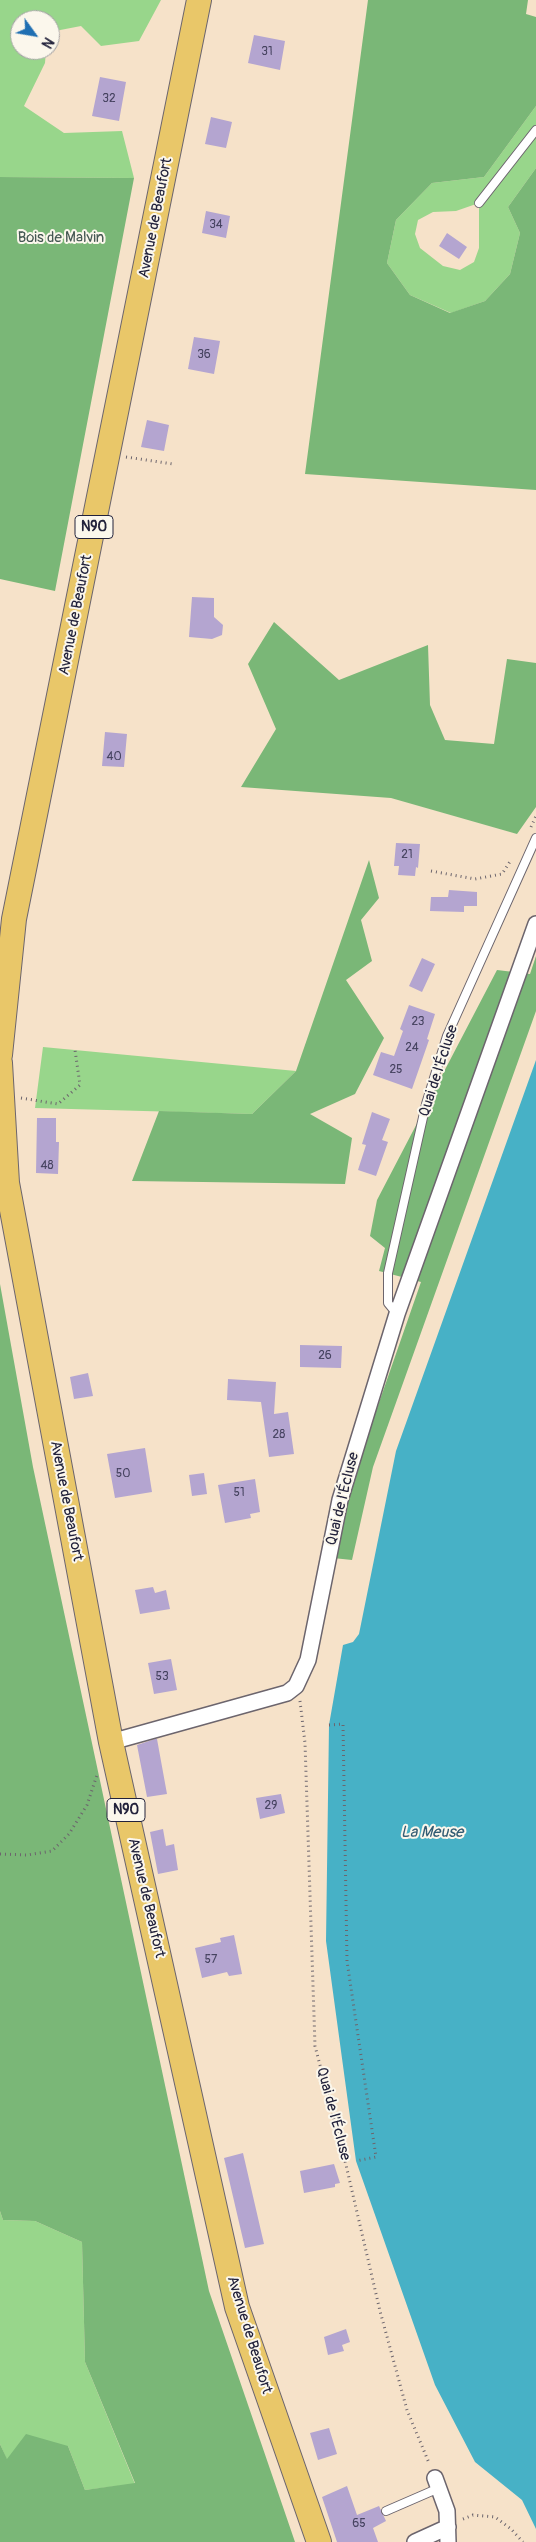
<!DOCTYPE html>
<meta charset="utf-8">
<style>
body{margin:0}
#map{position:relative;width:536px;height:2542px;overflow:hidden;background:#f6e2c9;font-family:Pangolin,sans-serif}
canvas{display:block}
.north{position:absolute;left:10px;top:10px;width:50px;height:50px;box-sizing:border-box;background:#fbf7ec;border:1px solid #a4a2a5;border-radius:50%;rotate:122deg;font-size:14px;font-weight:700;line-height:20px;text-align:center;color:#22223b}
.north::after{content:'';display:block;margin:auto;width:18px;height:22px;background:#1f6fb2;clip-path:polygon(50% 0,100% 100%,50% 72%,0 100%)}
</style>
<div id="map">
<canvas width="536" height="2542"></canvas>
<div class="north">N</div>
</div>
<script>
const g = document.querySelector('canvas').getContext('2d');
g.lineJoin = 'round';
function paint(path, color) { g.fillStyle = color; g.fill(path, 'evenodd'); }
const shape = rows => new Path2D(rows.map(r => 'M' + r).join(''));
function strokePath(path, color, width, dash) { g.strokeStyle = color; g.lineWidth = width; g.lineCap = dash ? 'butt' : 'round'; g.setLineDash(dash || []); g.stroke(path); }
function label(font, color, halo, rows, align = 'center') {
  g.font = font + ' Pangolin,sans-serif'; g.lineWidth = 4; g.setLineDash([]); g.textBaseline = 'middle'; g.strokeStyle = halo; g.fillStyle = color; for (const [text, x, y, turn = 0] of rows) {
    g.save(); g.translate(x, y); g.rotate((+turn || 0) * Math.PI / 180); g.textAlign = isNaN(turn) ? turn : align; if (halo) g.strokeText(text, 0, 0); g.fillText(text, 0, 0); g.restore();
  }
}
paint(shape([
 [0,0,161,0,139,41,101,46,81,26,50,32,50,20,20,20,20,50,46,50,45,63,24,106,64,133,122,131,134,178,0,177],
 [536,106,536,168,508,207,520,233,510,274,485,301,451,313,410,295,387,263,396,220,432,183,484,177],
 [479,203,479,248,474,262,460,270,443,266,420,248,415,234,418,220,433,212,456,211],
 [43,1047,296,1071,252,1114,35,1108],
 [0,2211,3,2220,35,2221,82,2242,85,2362,135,2484,85,2490,68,2446,7,2460,0,2444]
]), '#98d68b');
paint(shape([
 [368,0,528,0,526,14,536,17,536,106,484,177,432,183,396,220,387,263,410,295,450,313,485,301,510,274,520,233,508,207,536,168,536,490,305,474],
 [0,177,134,178,55,591,0,579],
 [274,622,339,680,428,645,430,705,445,740,494,744,507,659,536,663,536,807,517,834,391,798,241,787,276,729,248,664],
 [369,860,379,898,361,920,372,961,346,980,384,1038,355,1094,310,1114,352,1138,345,1184,132,1181,159,1111,252,1114,296,1071],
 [536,956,536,1011,373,1467,352,1560,333,1558,359,1460,421,1282,379,1271,385,1248,370,1236,377,1200,497,970,530,974],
 [0,1284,33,1467,209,2291,295,2542,0,2542,0,2444,7,2459,26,2434,68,2446,85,2490,135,2483,85,2362,82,2242,35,2221,3,2220,0,2211]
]), '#7ab777');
paint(shape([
 [536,1060,536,2529,522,2500,475,2462,435,2385,356,2161,326,1941,329,1725,343,1645,353,1642,359,1634,396,1451]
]), '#47b1c6');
paint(shape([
 [254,35,285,41,280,70,248,63],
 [100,77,126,82,119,121,92,116],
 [211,117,232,122,226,148,205,144],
 [206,211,230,216,226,238,202,233],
 [447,233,467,247,459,259,439,246],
 [194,337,220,341,214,374,188,369],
 [147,420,169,425,164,451,141,447],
 [192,597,214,598,214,617,223,625,222,635,212,639,189,637],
 [105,732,127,734,124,767,102,766],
 [396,843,420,844,418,868,416,867,415,876,398,875,399,866,394,866],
 [449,890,477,892,477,906,464,906,464,912,430,911,431,897,448,897],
 [422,958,435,964,422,992,409,986],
 [409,1005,435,1014,427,1039,429,1040,412,1089,373,1075,381,1052,394,1056,403,1031,400,1029],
 [372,1112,390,1119,382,1140,388,1142,376,1176,358,1170,366,1145,362,1144],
 [37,1118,56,1118,56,1142,59,1142,58,1174,36,1173],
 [300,1345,342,1346,341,1368,300,1367],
 [88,1373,93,1396,74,1399,70,1377],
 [228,1379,276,1382,274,1414,288,1412,294,1454,269,1457,261,1402,227,1400],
 [145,1448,152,1492,115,1498,107,1454],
 [204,1473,207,1494,192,1496,189,1475],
 [255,1479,260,1512,250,1514,251,1518,225,1523,218,1485],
 [153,1587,155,1593,166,1590,170,1609,140,1614,135,1590],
 [171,1659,177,1690,154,1694,148,1663],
 [155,1739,157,1739,167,1794,147,1797,137,1745],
 [281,1794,285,1813,260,1819,256,1798],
 [163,1829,166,1846,174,1844,178,1870,158,1874,150,1832],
 [234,1935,242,1974,229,1976,227,1972,202,1978,195,1948,221,1942,220,1938],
 [243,2153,264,2244,245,2248,224,2158],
 [334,2164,340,2183,335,2184,335,2187,304,2193,300,2171],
 [346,2329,350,2342,342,2345,344,2351,328,2355,324,2337],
 [329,2428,337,2454,318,2460,310,2433],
 [347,2486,357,2515,379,2506,386,2521,373,2528,378,2542,337,2542,322,2497]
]), '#b4a5d0');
const lane = shape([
 [479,203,536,130],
 [397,1314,388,1303,388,1273,426,1104,447,1036,536,838],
 [386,2511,439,2488]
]);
const street = shape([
 [111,1742,287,1693,296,1686,308,1660,340,1500,397,1314,536,924],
 [435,2478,447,2511,448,2542],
 [415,2542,448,2527]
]);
const primary = shape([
 [0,1055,14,919,199,0],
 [0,1063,7,1183,111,1742,237,2307,319,2542]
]);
strokePath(lane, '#6c656d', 10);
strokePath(street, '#6c656d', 18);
strokePath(primary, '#6c656d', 26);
strokePath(shape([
 [126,457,173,464],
 [531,827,536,816],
 [431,871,475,879,502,874,511,860],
 [21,1098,58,1104,80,1085,75,1050],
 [300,1701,305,1743,315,2046,346,2165,380,2311,407,2410,429,2463],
 [329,1725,343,1724,347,1961,376,2157,356,2161],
 [0,1854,27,1855,52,1851,69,1834,87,1805,97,1775],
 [463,2519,473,2515,495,2517,511,2529,523,2542]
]), '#6c656d', 3, [1, 4]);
strokePath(lane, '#fff', 8);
strokePath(street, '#fff', 15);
strokePath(primary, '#e9c769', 24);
label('12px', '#464360', null, [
 ["31",267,52],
 ["32",109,99],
 ["34",216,225],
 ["36",204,355],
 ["40",114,757],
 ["21",407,855],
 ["23",418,1022],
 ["24",412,1048],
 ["25",396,1070],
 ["48",47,1166],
 ["26",325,1356],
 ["28",279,1435],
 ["50",123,1474],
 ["51",239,1493],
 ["53",162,1677],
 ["29",271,1806],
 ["57",211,1960],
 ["65",359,2524]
]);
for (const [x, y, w] of [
 [94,527,38],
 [126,1810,38]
]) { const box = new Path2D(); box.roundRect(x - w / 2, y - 11.5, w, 23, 4); g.fillStyle = '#fbf7ec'; g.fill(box); strokePath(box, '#22223b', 1); }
label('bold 14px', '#22223b', null, [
 ["N90",94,527],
 ["N90",126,1810]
]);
label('15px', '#22223b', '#fbf7ec', [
 ["Avenue de Beaufort",156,218,-79],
 ["Avenue de Beaufort",76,615,-79],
 ["Quai de l'Écluse",439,1071,-72],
 ["Quai de l'Écluse",343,1499,-76],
 ["Avenue de Beaufort",66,1501,79],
 ["Avenue de Beaufort",146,1898,77],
 ["Quai de l'Écluse",333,2114,75],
 ["Avenue de Beaufort",249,2335,73]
]);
label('15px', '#455853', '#fbf7ec', [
 ["Bois de Malvin",61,238]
]);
label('italic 16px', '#315b73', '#fbf7ec', [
 ["La Meuse",432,1833]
]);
</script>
